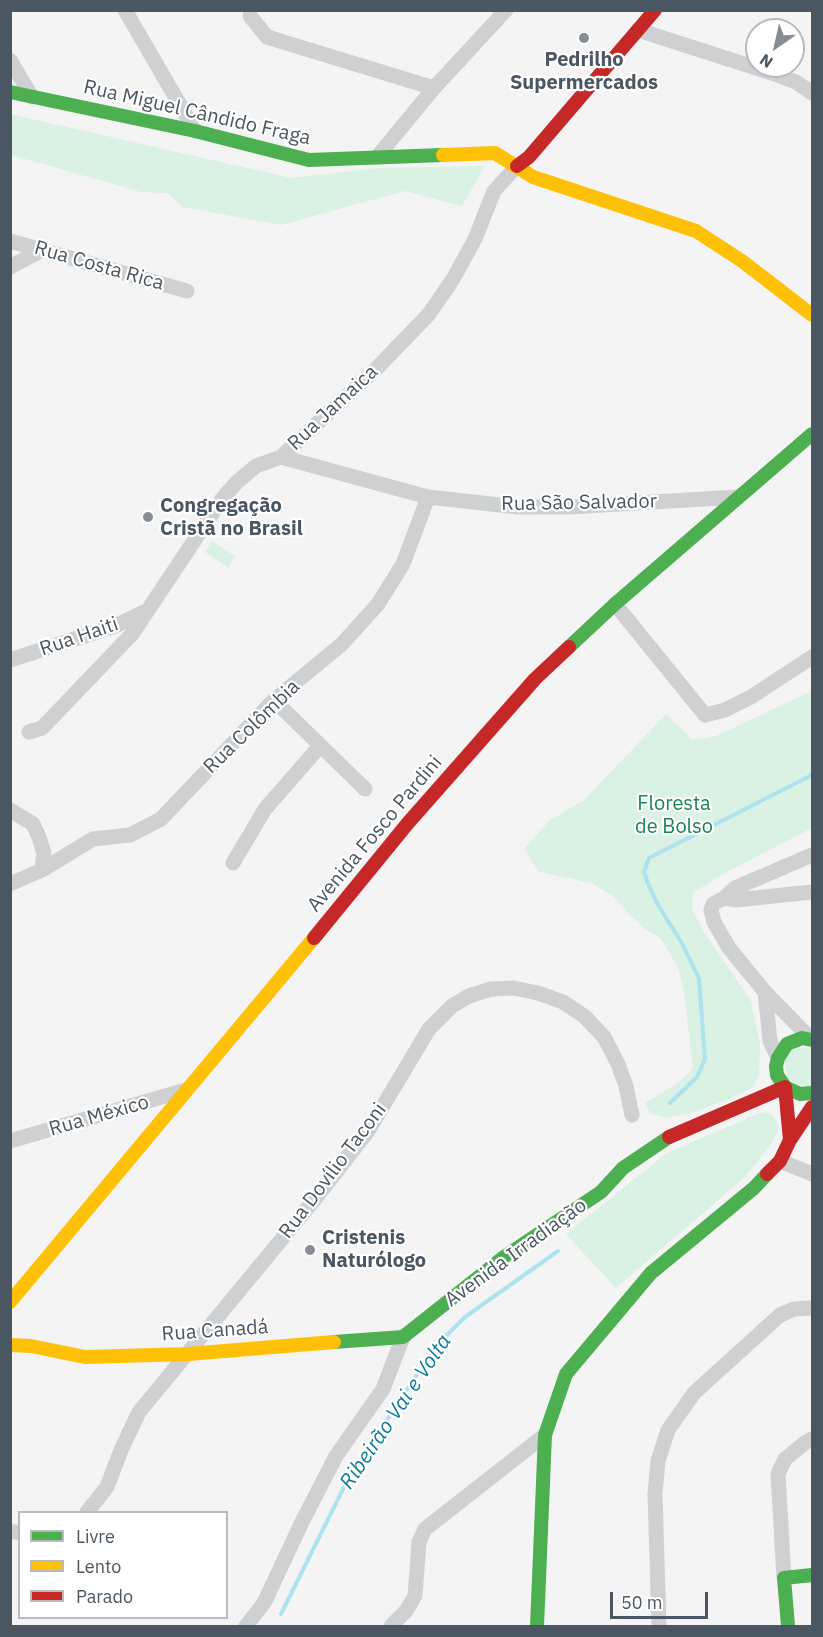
<!DOCTYPE html>
<meta charset="utf-8">
<style>
body{margin:0}
#map{position:relative;width:823px;height:1637px;overflow:hidden;background:#f4f4f4;font-family:"IBM Plex Sans",sans-serif}
canvas{display:block}
.frame{position:absolute;inset:0;border:12px solid #4a5661;pointer-events:none}
.legend{position:absolute;left:18px;top:1511px;width:210px;height:108px;box-sizing:border-box;background:#fff;border:2px solid #b7bbc0;margin:0;padding:8px 10px;list-style:none;font-size:18px;color:#4a5661}
.legend li{display:flex;align-items:center;gap:12px;height:30px}
.legend b{width:30px;border:2px solid #b7bbc0}
.north{position:absolute;left:745px;top:18px;width:60px;height:60px;box-sizing:border-box;background:#fff;border:2px solid #b7bbc0;border-radius:50%;rotate:214deg;font-size:16px;font-weight:700;line-height:24px;text-align:center;color:#4a5661}
.north::after{content:'';display:block;margin:auto;width:21px;height:27px;background:#868d94;clip-path:polygon(50% 0,100% 100%,50% 72%,0 100%)}
.scale{position:absolute;left:610px;top:1592px;width:98px;height:27px;box-sizing:border-box;border:3px solid #4a5661;border-top:0;padding-left:8px;font-size:18px;line-height:21px;white-space:nowrap;color:#4a5661;-webkit-text-stroke:4px #fff;paint-order:stroke}
</style>
<div id="map">
<canvas width="823" height="1637"></canvas>
<div class="frame"></div>
<ul class="legend">
<li><b style="height:8px;background:#4caf50"></b>Livre</li>
<li><b style="height:8px;background:#ffc107"></b>Lento</li>
<li><b style="height:8px;background:#c62828"></b>Parado</li>
</ul>
<div class="north">N</div>
<div class="scale">50 m</div>
</div>
<script>
const g = document.querySelector('canvas').getContext('2d');
g.lineJoin = 'round';
function paint(path, color) { g.fillStyle = color; g.fill(path, 'evenodd'); }
const shape = rows => new Path2D(rows.map(r => 'M' + r).join(''));
function strokePath(path, color, width, dash) { g.strokeStyle = color; g.lineWidth = width; g.lineCap = dash ? 'butt' : 'round'; g.setLineDash(dash || []); g.stroke(path); }
function label(font, color, halo, rows, align = 'center') {
  g.font = font + ' "IBM Plex Sans",sans-serif'; g.lineWidth = 4.5; g.setLineDash([]); g.textBaseline = 'middle'; g.strokeStyle = halo; g.fillStyle = color; for (const [text, x, y, turn = 0] of rows) {
    g.save(); g.translate(x, y); g.rotate((+turn || 0) * Math.PI / 180); g.textAlign = isNaN(turn) ? turn : align; if (halo) g.strokeText(text, 0, 0); g.fillText(text, 0, 0); g.restore();
  }
}
paint(shape([
 [10,114,291,178,377,168,485,166,462,206,405,191,281,225,182,207,168,193,141,192,11,155],
 [212,541,235,556,228,568,205,552],
 [812,691,812,828,723,874,693,893,692,908,702,929,751,1001,760,1044,759,1075,752,1088,736,1096,690,1114,665,1118,650,1113,645,1103,678,1083,693,1069,684,992,678,967,660,938,645,929,627,912,614,897,592,883,539,872,524,849,549,821,584,800,666,714,693,740,716,736],
 [812,1047,812,1085,807,1087,788,1080,784,1060,792,1050],
 [762,1112,771,1114,777,1121,778,1132,771,1144,745,1177,616,1288,566,1234,667,1153]
]), '#d9f2e3');
strokePath(shape([
 [670,1103,697,1077,705,1059,699,979,683,945,658,905,649,886,644,872,649,858,812,775],
 [281,1614,349,1477,436,1346,465,1317,558,1251]
]), '#aee2f0', 4);
strokePath(shape([
 [125,10,195,131],
 [250,16,267,37,434,88],
 [638,30,772,73,796,82,812,93],
 [10,60,32,97],
 [377,157,434,88,506,10],
 [10,241,187,291],
 [10,267,44,249],
 [281,457,428,497,518,507,569,507,738,497],
 [615,604,705,715,725,710,751,697,812,657],
 [10,660,115,626,146,611],
 [273,701,282,708,365,789],
 [29,732,42,728,132,634,222,499,237,482,256,466,281,457,377,368,429,314,453,279,475,239,494,191,517,166],
 [10,810,33,824,39,837,44,853,42,870],
 [233,863,265,809,320,746],
 [10,884,42,870,93,839,130,835,161,819,273,701,342,644,378,604,403,564,428,497],
 [724,898,736,900,812,892],
 [765,992,770,1041,778,1058],
 [811,1039,765,992,729,948,714,922,711,910,713,904,724,898,735,888,812,855],
 [10,1141,186,1090],
 [780,1161,812,1174],
 [87,1512,107,1487,121,1450,139,1412,310,1205,368,1131,429,1029,452,1006,469,996,491,989,513,988,538,993,563,1002,584,1016,604,1037,618,1064,626,1086,632,1115],
 [10,1531,20,1533],
 [784,1578,778,1474,785,1459,806,1442,812,1439],
 [246,1626,264,1603,302,1522,336,1456,383,1389,403,1337],
 [391,1626,406,1611,415,1596,419,1542,425,1529,545,1435],
 [659,1626,655,1494,658,1461,668,1430,694,1393,780,1315,794,1309,812,1308]
]), '#ced0d2', 15);
strokePath(shape([
 [10,92,195,131,309,160,443,155],
 [569,647,615,604,812,434],
 [812,1040,802,1038,787,1044,778,1058,776,1066,777,1075,785,1087,800,1094,812,1093],
 [334,1342,403,1337,504,1257,601,1192,623,1168,669,1137],
 [537,1626,545,1435,566,1374,651,1273,754,1188,767,1174],
 [788,1626,784,1578,812,1575]
]), '#4caf50', 14);
strokePath(shape([
 [443,155,495,153,533,177,696,231,742,261,812,315],
 [10,1302,314,938],
 [10,1345,31,1346,85,1357,188,1354,334,1342]
]), '#ffc107', 14);
strokePath(shape([
 [517,166,529,157,655,10],
 [314,938,408,823,535,679,569,647],
 [669,1137,785,1087,790,1140],
 [767,1174,780,1161,790,1140,812,1107]
]), '#c62828', 14);
for (const [x, y, r, color] of [
 [584,38,6,"#868d94"],
 [148,517,6,"#868d94"],
 [310,1250,6,"#868d94"]
]) { const dot = new Path2D(); dot.arc(x, y, r, 0, 2 * Math.PI); g.fillStyle = color; g.fill(dot); strokePath(dot, '#fff', 2); }
label('bold 20px', '#4a5661', '#fff', [
 ["Pedrilho",584,60,"center"],
 ["Supermercados",584,83,"center"],
 ["Congregação",160,506],
 ["Cristã no Brasil",160,529],
 ["Cristenis",322,1238],
 ["Naturólogo",322,1261]
], 'left');
label('20px', '#4a5661', '#fff', [
 ["Rua Miguel Cândido Fraga",197,113,13],
 ["Rua Costa Rica",99,266,16],
 ["Rua Jamaica",333,408,-43],
 ["Rua São Salvador",579,503,-1],
 ["Rua Haiti",79,637,-19],
 ["Rua Colômbia",252,727,-44],
 ["Avenida Fosco Pardini",375,834,-50],
 ["Rua México",99,1116,-16],
 ["Rua Dovílio Taconi",333,1171,-53],
 ["Avenida Irradiação",516,1253,-36],
 ["Rua Canadá",215,1331,-4]
]);
label('20px', '#17864f', '#fff', [
 ["Floresta",674,804],
 ["de Bolso",674,827]
]);
label('italic 21px', '#0c7c9b', '#fff', [
 ["Ribeirão Vai e Volta",396,1412,-56]
]);
</script>
